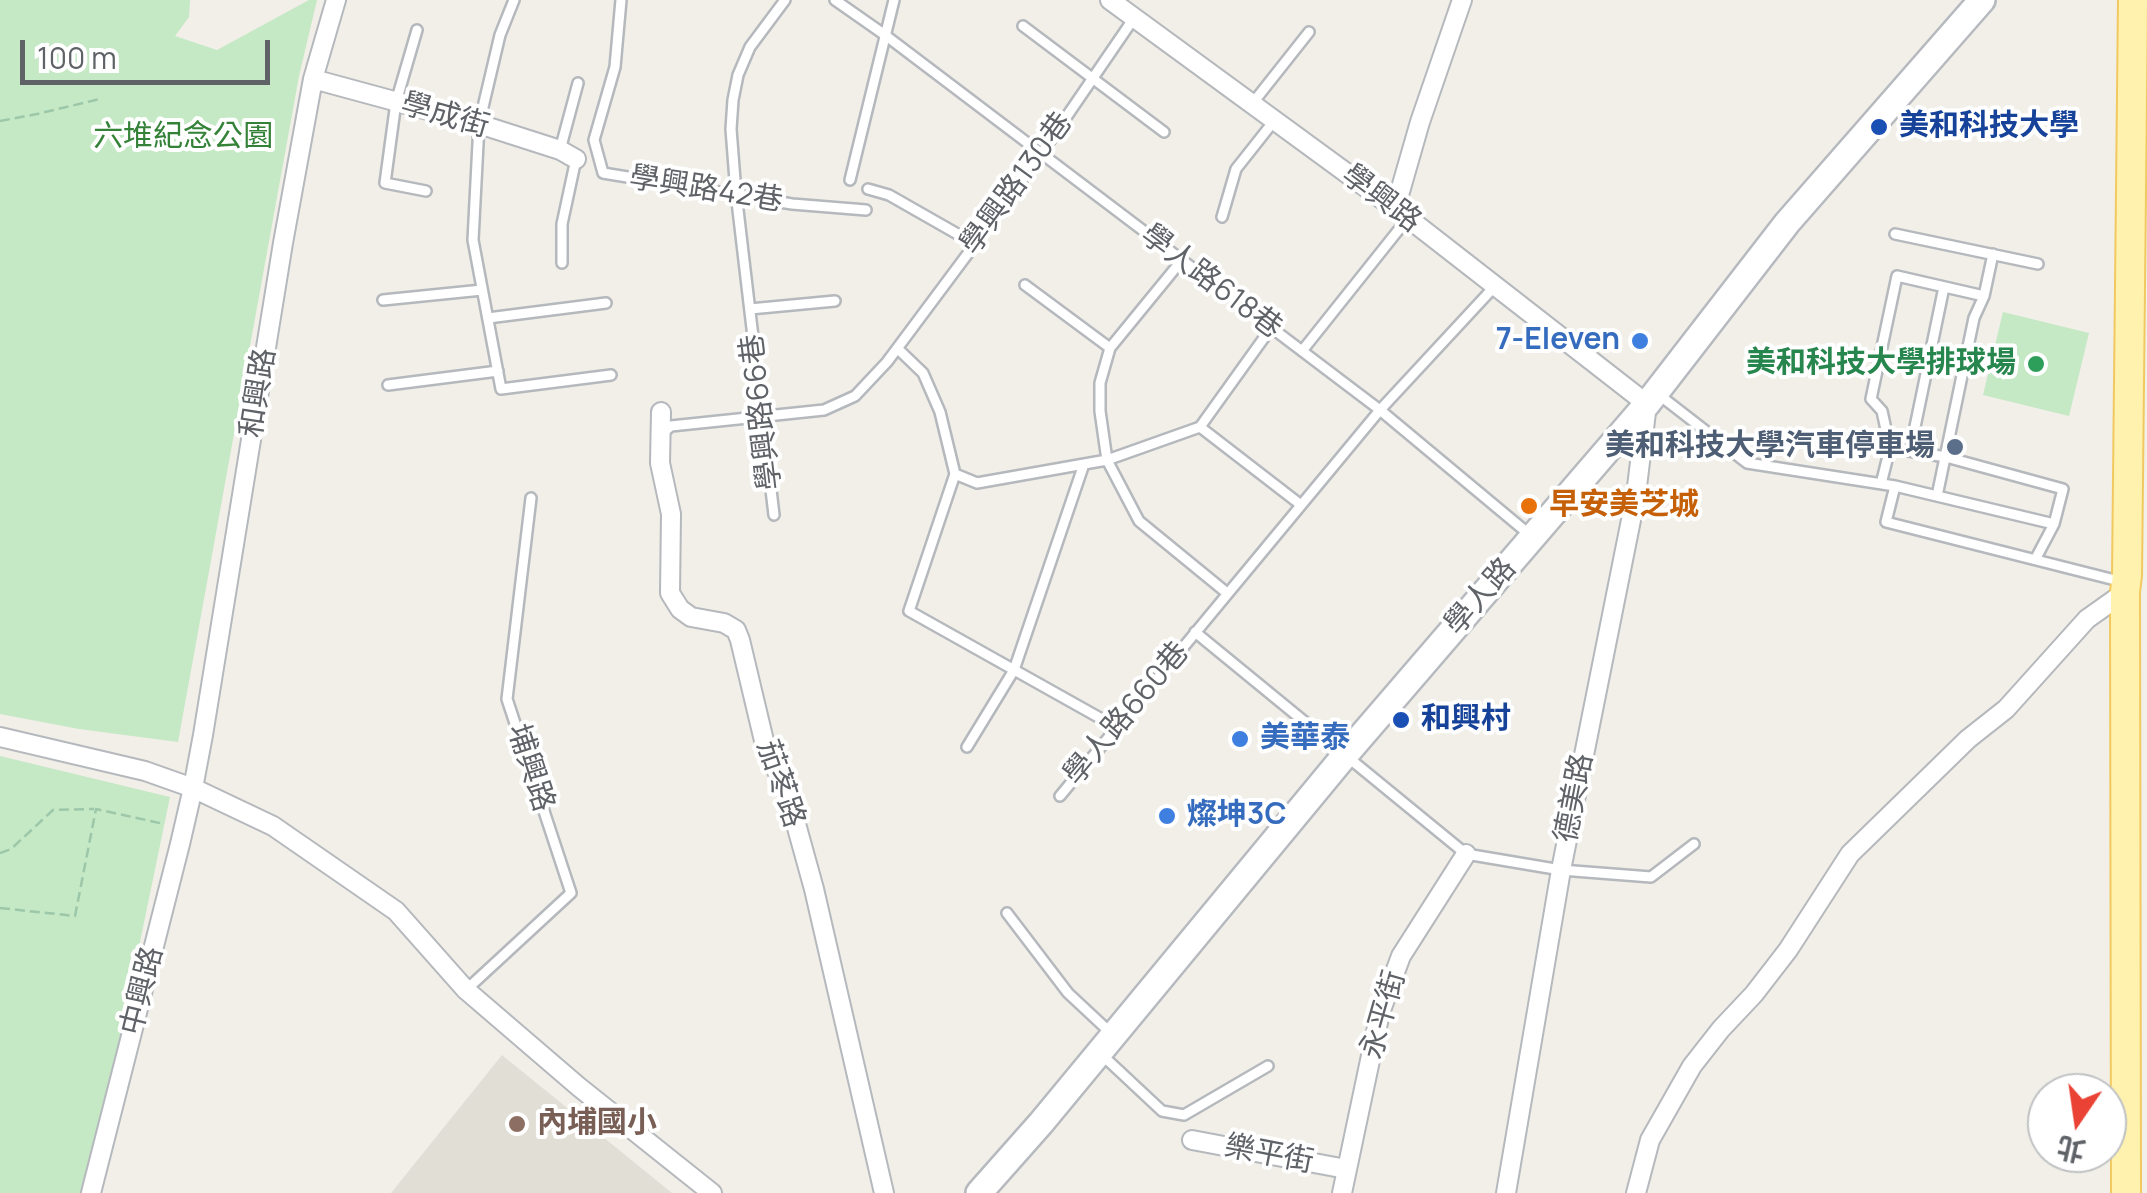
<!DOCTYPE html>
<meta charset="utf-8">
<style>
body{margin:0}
#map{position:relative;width:2147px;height:1193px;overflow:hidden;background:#f1efe8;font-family:Manrope,"Noto Sans TC",sans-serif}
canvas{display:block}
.north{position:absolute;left:2027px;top:1073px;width:100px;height:100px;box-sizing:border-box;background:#fff;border:2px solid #bfc1c3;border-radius:50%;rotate:193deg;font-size:28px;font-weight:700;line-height:40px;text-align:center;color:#5f6368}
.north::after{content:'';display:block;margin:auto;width:35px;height:45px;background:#ea4335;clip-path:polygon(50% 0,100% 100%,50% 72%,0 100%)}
.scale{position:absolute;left:20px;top:40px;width:250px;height:45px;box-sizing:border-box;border:5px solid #5f6368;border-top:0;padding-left:12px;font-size:30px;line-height:35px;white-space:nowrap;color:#5f6368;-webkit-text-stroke:8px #fff;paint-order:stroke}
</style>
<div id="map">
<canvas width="2147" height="1193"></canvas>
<div class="north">北</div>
<div class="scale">100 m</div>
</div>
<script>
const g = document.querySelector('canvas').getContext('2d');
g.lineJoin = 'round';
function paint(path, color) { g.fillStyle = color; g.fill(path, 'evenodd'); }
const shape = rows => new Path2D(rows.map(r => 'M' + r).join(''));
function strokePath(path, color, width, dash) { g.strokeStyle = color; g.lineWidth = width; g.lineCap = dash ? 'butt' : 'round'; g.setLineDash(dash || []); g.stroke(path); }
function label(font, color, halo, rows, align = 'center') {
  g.font = font + ' Manrope,"Noto Sans TC",sans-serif'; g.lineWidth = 8; g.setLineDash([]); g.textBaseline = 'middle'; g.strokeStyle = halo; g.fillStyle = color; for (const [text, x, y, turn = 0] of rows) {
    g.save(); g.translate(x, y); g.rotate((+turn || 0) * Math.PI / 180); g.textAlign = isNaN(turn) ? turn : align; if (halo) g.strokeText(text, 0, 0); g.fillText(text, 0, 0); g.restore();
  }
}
paint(shape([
 [502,1055,672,1193,391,1193]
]), '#e1ded6');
paint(shape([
 [0,0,190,0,189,17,175,36,217,50,309,0,317,0,299,76,178,742,79,729,0,714],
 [2003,312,2089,333,2069,416,1983,395],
 [0,756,170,797,107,1101,82,1193,0,1193]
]), '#c5e8c5');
const lane = shape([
 [514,0,500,35,479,124,473,240,501,389,611,375],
 [621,0,615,67,594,140,603,173,792,204,866,210],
 [835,0,885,35,1380,410,1530,535],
 [1023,26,1164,132],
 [417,30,396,102,385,183,426,191],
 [1252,104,1309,32],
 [560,150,578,83],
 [850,180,894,0],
 [868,189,889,195,975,244],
 [1222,217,1236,169,1274,121],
 [1895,234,2038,264],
 [1993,254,1984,296,1897,276,1871,399,1882,411,1890,448,1946,457,2063,489,2054,524],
 [1182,260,1110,348,1100,383,1100,411,1107,460,1139,521,1227,593],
 [562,263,562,224,576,159],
 [1025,285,1110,348],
 [383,300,482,290],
 [750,309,835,301],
 [488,318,606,303],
 [898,349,923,373,940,412,955,474],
 [1302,351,1408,218],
 [388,385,498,371],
 [1658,394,1747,463,1895,486],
 [1200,427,1271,328],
 [660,435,671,426,824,410,855,396,887,362,975,244,1041,154,1134,18],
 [1910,451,1944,287],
 [955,474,909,611,1116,727],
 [955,474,977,483,1107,460,1200,427,1301,505],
 [1881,484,1890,448],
 [1937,496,1974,318,1984,296],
 [774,515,736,193,731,129,733,100,738,75,750,47,785,0],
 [2036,558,2054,524,1895,486,1886,522,2123,582],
 [1195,632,1466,854,1561,870,1651,877,1694,844],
 [967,747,1014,670,1084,464],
 [1060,796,1380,410,1495,286],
 [1007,913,1068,993,1113,1035],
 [466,990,571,893,507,699,531,498],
 [1100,1053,1162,1111,1184,1115,1268,1066]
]);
const street = shape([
 [1110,0,1408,218,1647,404,1636,495,1561,870,1506,1193],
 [313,79,479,124,560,150,576,159],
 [1395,209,1420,122,1462,0],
 [661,412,660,463,671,514,670,593,680,609,691,617,724,623,736,630,740,640,765,745,788,795,814,889,884,1193],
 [0,737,145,771,193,788,273,826,396,911,466,990,579,1087,712,1193],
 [1192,1140,1346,1169],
 [91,1193,180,844,193,788,203,735,283,243,313,79,336,0],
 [1342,1193,1380,1013,1401,956,1466,854],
 [1636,1193,1650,1140,1692,1066,1721,1029,1754,994,1788,950,1850,854,1968,739,2006,709,2087,619,2125,592]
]);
const secondary = shape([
 [979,1193,1041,1123,1346,754,1647,404,1787,223,1982,0]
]);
const primary = shape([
 [2126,1193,2125,592,2127,575,2133,0]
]);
strokePath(lane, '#b5b8bc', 14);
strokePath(street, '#b5b8bc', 22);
strokePath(secondary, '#b6babf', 30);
strokePath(primary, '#f2c960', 32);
strokePath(shape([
 [0,121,37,114,100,99],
 [0,853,11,849,53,810,94,809],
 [0,908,75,916,96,809,164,824]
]), '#9cc7a9', 2.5, [10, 5]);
strokePath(lane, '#fff', 9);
strokePath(street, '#fff', 18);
strokePath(secondary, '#fff', 25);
strokePath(primary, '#fff2af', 28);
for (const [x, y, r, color] of [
 [1879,127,10,"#1a4fb4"],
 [1640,341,10,"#3f7fe0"],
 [2036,364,10,"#2e9e5b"],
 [1955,447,10,"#5c6f8a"],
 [1529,506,10,"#e8710a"],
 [1401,720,10,"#1a4fb4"],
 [1240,739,10,"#3f7fe0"],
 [1167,816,10,"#3f7fe0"],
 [517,1124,10,"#8d6e63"]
]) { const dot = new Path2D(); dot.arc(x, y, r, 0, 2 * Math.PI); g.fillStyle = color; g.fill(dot); strokePath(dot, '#fff', 4); }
label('30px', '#5f6368', '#fff', [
 ["學成街",445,116,16],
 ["學興路130巷",1017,184,-54],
 ["學興路42巷",706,190,9],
 ["學興路",1381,199,37],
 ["學人路618巷",1211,282,37],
 ["和興路",259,393,-81],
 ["學興路66巷",762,412,-97],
 ["學人路",1481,597,-49],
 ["學人路660巷",1127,714,-50],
 ["埔興路",530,768,72],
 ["茄苳路",780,784,71],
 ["德美路",1575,798,-79],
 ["中興路",143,991,-76],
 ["永平街",1384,1015,-74],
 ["樂平街",1269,1155,11]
]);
label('bold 30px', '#164399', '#fff', [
 ["美和科技大學",1899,127],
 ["和興村",1421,720]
], 'left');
label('30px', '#348238', '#fff', [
 ["六堆紀念公園",183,138]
]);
label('bold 30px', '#366cbe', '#fff', [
 ["7-Eleven",1620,341,"right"],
 ["美華泰",1260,739],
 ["燦坤3C",1187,816]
], 'left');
label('bold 30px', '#27864d', '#fff', [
 ["美和科技大學排球場",2016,364]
], 'right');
label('bold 30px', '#4e5e75', '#fff', [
 ["美和科技大學汽車停車場",1935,447]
], 'right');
label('bold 30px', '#c56008', '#fff', [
 ["早安美芝城",1549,506]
], 'left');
label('bold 30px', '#785e54', '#fff', [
 ["內埔國小",537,1124]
], 'left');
</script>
